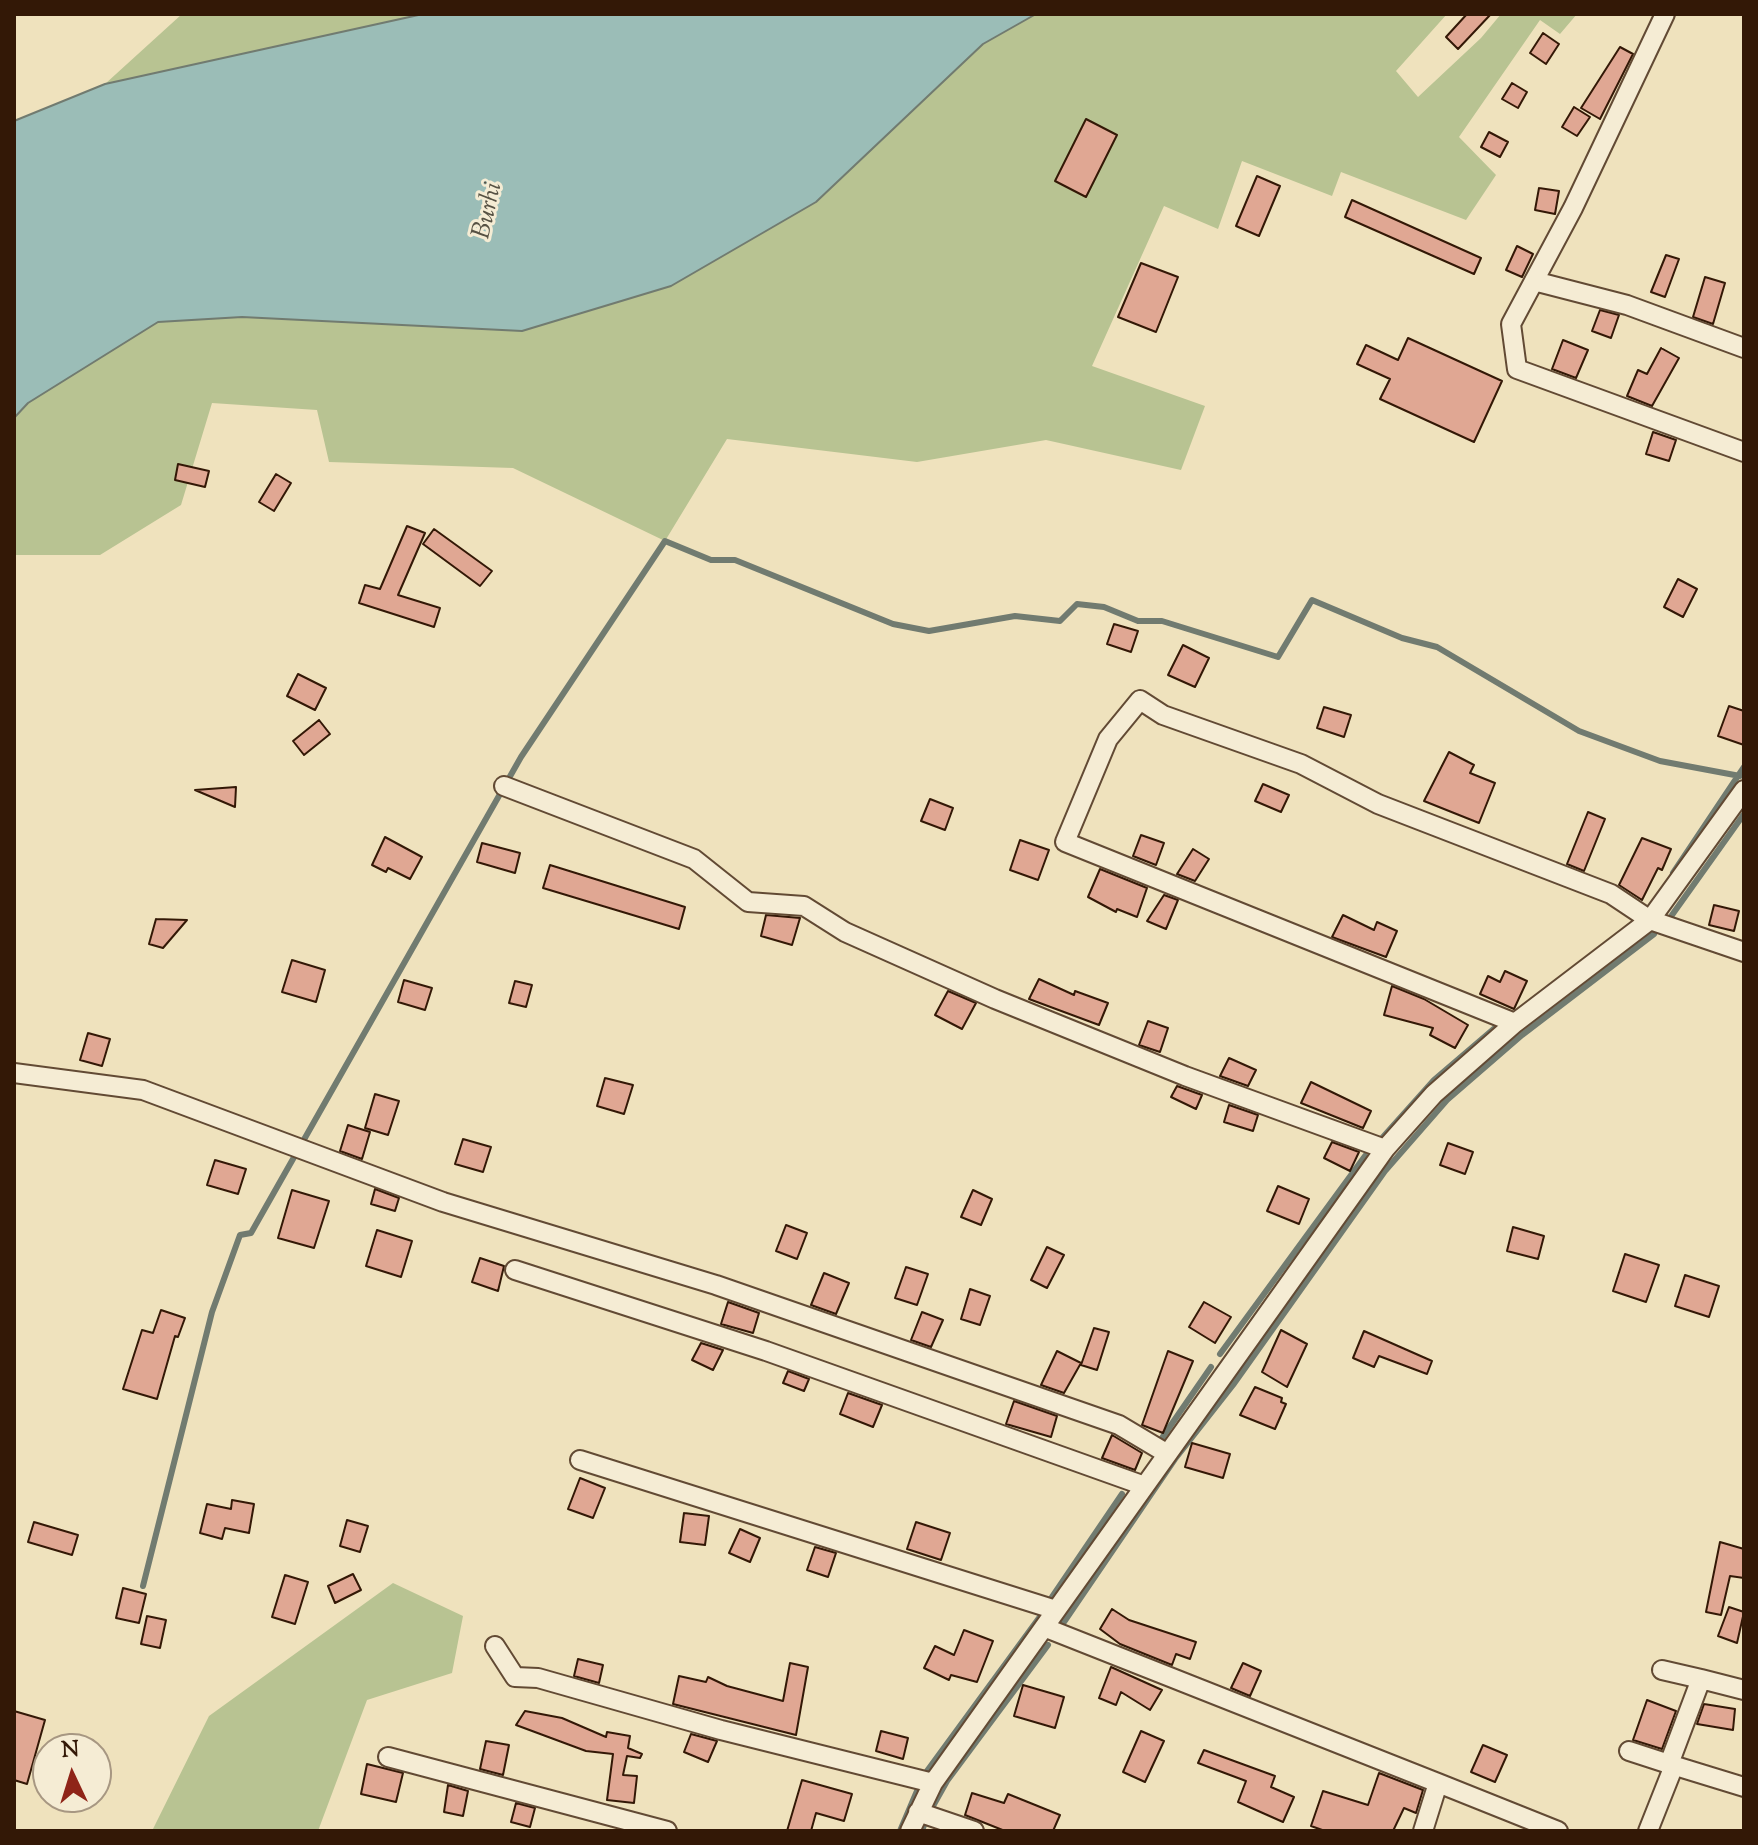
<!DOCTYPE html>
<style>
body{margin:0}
#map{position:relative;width:1758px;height:1845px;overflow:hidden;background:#efe2bd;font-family:"Sorts Mill Goudy",serif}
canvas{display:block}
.frame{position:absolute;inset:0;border:16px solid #331806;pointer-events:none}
.north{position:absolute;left:32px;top:1733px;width:80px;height:80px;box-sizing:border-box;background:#f5ecd4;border:2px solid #a79782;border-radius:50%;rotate:356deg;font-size:22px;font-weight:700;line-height:32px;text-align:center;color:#331806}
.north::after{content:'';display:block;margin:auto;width:28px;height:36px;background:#8f2418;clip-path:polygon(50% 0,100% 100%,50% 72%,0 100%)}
</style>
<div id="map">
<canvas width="1758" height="1845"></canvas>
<div class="frame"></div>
<div class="north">N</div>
</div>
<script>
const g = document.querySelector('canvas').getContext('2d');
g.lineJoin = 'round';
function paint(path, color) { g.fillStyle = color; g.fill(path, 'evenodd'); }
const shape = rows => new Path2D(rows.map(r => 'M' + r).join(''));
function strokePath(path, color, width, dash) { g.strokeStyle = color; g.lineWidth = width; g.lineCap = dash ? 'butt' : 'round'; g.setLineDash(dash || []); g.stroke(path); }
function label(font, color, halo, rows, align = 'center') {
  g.font = font + ' "Sorts Mill Goudy",serif'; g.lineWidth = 6; g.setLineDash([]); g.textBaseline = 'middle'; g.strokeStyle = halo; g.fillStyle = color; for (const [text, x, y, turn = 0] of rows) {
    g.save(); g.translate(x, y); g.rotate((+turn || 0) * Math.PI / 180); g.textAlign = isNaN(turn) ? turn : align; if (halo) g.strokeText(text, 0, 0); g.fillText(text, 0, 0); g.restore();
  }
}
paint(shape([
 [182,14,423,14,105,84],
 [1036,14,1447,14,1396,71,1418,97,1481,38,1501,14,1577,14,1560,34,1540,20,1459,137,1496,175,1466,220,1341,172,1332,196,1242,161,1218,229,1164,206,1092,366,1205,406,1181,470,1046,440,917,462,727,439,665,541,513,468,329,462,317,410,212,403,181,505,100,555,14,555,14,418,28,403,158,322,242,317,983,44],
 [393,1583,463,1616,452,1673,367,1700,318,1831,152,1831,209,1716]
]), '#b8c392');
const water = shape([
 [423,14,1036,14,983,44,816,202,671,286,522,331,242,317,158,322,28,403,14,418,14,121,105,84,423,14]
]);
paint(water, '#9bbdb7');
strokePath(water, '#717b70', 2);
strokePath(shape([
 [1673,873,1744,767],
 [1672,915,1744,814],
 [1383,1137,1434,1080,1503,1021],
 [1220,1354,1365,1156],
 [1162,1438,1211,1367],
 [143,1586,212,1312,240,1235,251,1233,521,757,665,541,711,560,735,560,893,624,929,631,1015,616,1060,621,1077,604,1104,607,1138,621,1162,621,1278,657,1312,600,1402,638,1437,647,1579,731,1660,761,1740,776],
 [1052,1597,1122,1494],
 [1064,1622,1175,1459,1233,1385,1385,1171,1447,1100,1522,1035,1654,934],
 [927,1771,1039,1618],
 [933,1806,947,1781,1048,1645],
 [900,1831,917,1791],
 [922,1831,924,1825]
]), '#717b70', 6);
const building = shape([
 [1467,14,1491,14,1458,49,1446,37,1467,14],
 [1543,33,1559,44,1546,64,1530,53,1543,33],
 [1620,47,1633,54,1600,119,1581,108,1620,47],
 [1512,83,1527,92,1518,108,1502,99,1512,83],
 [1574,107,1590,117,1577,136,1562,127,1574,107],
 [1086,119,1117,135,1086,197,1055,181,1086,119],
 [1489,132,1508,142,1500,157,1481,147,1489,132],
 [1257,176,1280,186,1259,236,1236,226,1257,176],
 [1539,188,1559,191,1555,214,1535,210,1539,188],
 [1352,200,1481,258,1474,274,1345,217,1352,200],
 [1517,246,1533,254,1522,277,1506,270,1517,246],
 [1666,255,1679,259,1665,297,1651,292,1666,255],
 [1141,263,1178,277,1156,332,1118,317,1141,263],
 [1705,277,1725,283,1713,324,1693,317,1705,277],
 [1600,310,1619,315,1611,338,1592,331,1600,310],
 [1408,338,1502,381,1474,442,1380,399,1390,379,1357,364,1366,345,1398,360,1408,338],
 [1563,340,1588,350,1576,378,1552,369,1563,340],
 [1661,348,1679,358,1652,406,1627,396,1638,370,1647,374,1661,348],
 [1653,432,1676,440,1669,461,1646,454,1653,432],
 [178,464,209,471,205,487,175,480,178,464],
 [276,474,291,483,274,511,259,502,276,474],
 [407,526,425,533,398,595,440,608,434,627,359,603,365,585,380,589,407,526],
 [434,529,492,571,480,586,423,544,434,529],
 [1678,579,1697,589,1683,617,1664,607,1678,579],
 [1114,624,1138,631,1131,652,1107,644,1114,624],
 [1183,645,1209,658,1195,687,1168,675,1183,645],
 [298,674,326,688,315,710,287,696,298,674],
 [1729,706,1744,711,1744,745,1718,736,1729,706],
 [1324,707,1351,715,1344,737,1317,728,1324,707],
 [319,720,330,734,304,755,293,741,319,720],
 [1449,752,1474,765,1470,773,1495,783,1479,823,1424,801,1449,752],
 [1263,784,1289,795,1281,812,1255,801,1263,784],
 [236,787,235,807,195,790,236,787],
 [930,799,953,808,945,830,921,821,930,799],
 [1588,812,1605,819,1584,871,1567,864,1588,812],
 [1141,835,1164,843,1156,865,1133,856,1141,835],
 [385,837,422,857,410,879,388,868,386,872,372,865,385,837],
 [1642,838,1671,849,1662,870,1658,868,1642,900,1619,885,1642,838],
 [1020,840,1049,850,1038,880,1010,870,1020,840],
 [482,843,520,853,515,873,477,862,482,843],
 [1193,849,1209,859,1195,881,1177,874,1193,849],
 [550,865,685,907,679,929,543,888,550,865],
 [1100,869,1147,888,1137,917,1117,909,1116,912,1088,897,1100,869],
 [1164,895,1178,900,1166,929,1147,921,1164,895],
 [1714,905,1739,911,1734,931,1709,925,1714,905],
 [766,915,800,918,792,945,761,936,766,915],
 [1343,915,1374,930,1377,922,1397,931,1386,957,1332,937,1343,915],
 [156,919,187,920,163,948,149,944,156,919],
 [292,960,325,970,316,1002,282,992,292,960],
 [1505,971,1527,981,1514,1009,1480,994,1488,976,1500,982,1505,971],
 [1039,979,1074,995,1075,991,1108,1003,1099,1025,1029,999,1039,979],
 [404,980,432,988,425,1010,398,1002,404,980],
 [515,981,532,985,526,1007,509,1003,515,981],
 [1392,986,1424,999,1468,1025,1455,1048,1430,1035,1433,1028,1384,1015,1392,986],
 [948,991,976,1003,962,1029,935,1015,948,991],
 [1148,1021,1168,1028,1160,1052,1139,1045,1148,1021],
 [88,1033,110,1039,102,1066,80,1060,88,1033],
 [1229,1058,1256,1070,1248,1086,1220,1076,1229,1058],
 [605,1078,633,1085,624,1114,597,1106,605,1078],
 [1311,1082,1371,1111,1363,1128,1301,1103,1311,1082],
 [1177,1086,1202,1095,1196,1109,1171,1097,1177,1086],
 [375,1094,399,1101,388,1135,365,1128,375,1094],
 [1229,1105,1258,1115,1253,1131,1224,1122,1229,1105],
 [348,1125,370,1132,362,1159,340,1151,348,1125],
 [463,1139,491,1147,483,1172,455,1164,463,1139],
 [1332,1142,1359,1152,1350,1171,1324,1158,1332,1142],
 [1448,1143,1473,1152,1465,1174,1440,1165,1448,1143],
 [215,1160,246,1169,238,1194,207,1185,215,1160],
 [1278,1186,1309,1199,1299,1224,1267,1211,1278,1186],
 [375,1189,399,1198,395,1211,371,1204,375,1189],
 [292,1190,329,1201,314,1248,278,1238,292,1190],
 [973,1190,992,1199,981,1225,961,1217,973,1190],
 [786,1225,807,1233,797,1259,776,1251,786,1225],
 [1513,1227,1544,1236,1538,1259,1507,1251,1513,1227],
 [377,1230,412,1241,401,1277,366,1266,377,1230],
 [1047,1247,1064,1255,1047,1288,1031,1280,1047,1247],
 [1625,1254,1659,1265,1646,1302,1613,1291,1625,1254],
 [480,1258,504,1266,498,1291,472,1282,480,1258],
 [906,1267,928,1274,917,1305,895,1298,906,1267],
 [824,1273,849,1283,836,1314,811,1305,824,1273],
 [1685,1275,1719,1286,1709,1317,1675,1306,1685,1275],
 [970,1289,990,1296,980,1325,961,1319,970,1289],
 [728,1302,759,1313,753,1333,721,1324,728,1302],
 [1204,1302,1231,1317,1215,1343,1189,1327,1204,1302],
 [161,1310,185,1318,178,1337,175,1336,157,1399,123,1389,142,1330,153,1333,161,1310],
 [922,1312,943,1320,931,1347,911,1340,922,1312],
 [1094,1328,1109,1332,1097,1370,1081,1365,1094,1328],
 [1281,1330,1307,1344,1287,1387,1262,1372,1281,1330],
 [1364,1331,1432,1361,1427,1374,1379,1356,1374,1367,1353,1358,1364,1331],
 [701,1343,723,1350,713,1370,692,1360,701,1343],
 [1057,1351,1081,1363,1064,1393,1041,1385,1057,1351],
 [1168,1351,1193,1361,1163,1433,1142,1425,1168,1351],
 [788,1371,809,1379,804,1391,783,1383,788,1371],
 [1255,1387,1282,1398,1281,1402,1286,1404,1275,1429,1240,1415,1255,1387],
 [848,1393,882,1405,873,1427,840,1414,848,1393],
 [1014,1401,1057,1416,1051,1437,1006,1424,1014,1401],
 [1112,1435,1142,1453,1135,1470,1102,1458,1112,1435],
 [1192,1443,1230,1454,1223,1478,1185,1467,1192,1443],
 [580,1478,605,1488,593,1518,568,1509,580,1478],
 [232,1500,254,1504,249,1533,225,1528,222,1539,200,1533,207,1504,231,1509,232,1500],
 [684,1513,709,1516,705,1545,680,1542,684,1513],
 [347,1520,368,1526,360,1552,340,1546,347,1520],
 [34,1522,78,1535,72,1555,28,1542,34,1522],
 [916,1522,950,1533,941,1560,907,1549,916,1522],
 [740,1529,760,1538,750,1562,729,1553,740,1529],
 [1720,1542,1744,1549,1744,1578,1730,1576,1721,1615,1706,1612,1720,1542],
 [815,1547,836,1553,828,1577,807,1570,815,1547],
 [353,1574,361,1590,335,1603,328,1586,353,1574],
 [285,1575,308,1582,295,1624,272,1617,285,1575],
 [123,1588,146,1594,139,1623,116,1618,123,1588],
 [1729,1607,1744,1612,1737,1643,1718,1636,1729,1607],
 [1112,1609,1129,1620,1196,1642,1190,1659,1176,1654,1172,1665,1120,1644,1100,1629,1112,1609],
 [147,1616,166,1620,160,1648,141,1644,147,1616],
 [964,1630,993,1641,977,1682,951,1675,949,1680,924,1668,935,1646,954,1655,964,1630],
 [578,1659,603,1665,599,1683,574,1676,578,1659],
 [790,1663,808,1667,796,1735,673,1704,679,1676,706,1682,708,1677,727,1686,783,1701,790,1663],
 [1243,1663,1261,1671,1250,1696,1231,1688,1243,1663],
 [1111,1667,1162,1690,1150,1710,1121,1692,1116,1705,1099,1698,1111,1667],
 [1023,1685,1064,1697,1055,1728,1014,1716,1023,1685],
 [1647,1700,1676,1711,1662,1749,1633,1740,1647,1700],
 [1704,1704,1735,1709,1733,1730,1697,1724,1704,1704],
 [14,1711,45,1720,27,1784,14,1780,14,1711],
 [525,1711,562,1718,606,1737,607,1732,630,1736,628,1748,642,1754,640,1758,627,1756,623,1775,637,1776,634,1803,607,1800,613,1754,586,1751,516,1725,525,1711],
 [881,1731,908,1738,903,1759,876,1751,881,1731],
 [1141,1731,1164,1741,1145,1782,1123,1772,1141,1731],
 [691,1734,717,1741,708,1762,684,1752,691,1734],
 [486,1741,509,1745,503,1775,480,1769,486,1741],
 [1483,1745,1507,1755,1495,1782,1471,1772,1483,1745],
 [1204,1750,1275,1776,1271,1787,1294,1797,1283,1822,1238,1802,1246,1781,1198,1763,1204,1750],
 [367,1764,403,1773,396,1802,361,1794,367,1764],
 [1379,1773,1423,1790,1416,1813,1404,1808,1393,1831,1325,1831,1311,1826,1323,1791,1368,1805,1379,1773],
 [802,1780,852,1794,844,1821,816,1813,811,1831,787,1831,802,1780],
 [448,1785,468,1791,463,1816,444,1812,448,1785],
 [972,1793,1004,1803,1008,1794,1060,1815,1053,1831,1005,1831,965,1815,972,1793],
 [516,1803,535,1808,530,1827,511,1822,516,1803]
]);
paint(building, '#e0a793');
strokePath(building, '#331806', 2);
const street = shape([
 [1665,14,1573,208,1511,324,1517,369,1744,452],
 [1534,281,1627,305,1744,348],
 [504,786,694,859,748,902,804,906,845,932,995,999,1185,1076,1385,1149],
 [1515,1023,1065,842,1108,739,1140,700,1163,715,1301,764,1378,804,1611,894,1650,920,1744,952],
 [14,1073,143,1090,443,1202,716,1285,1119,1425,1166,1453],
 [515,1270,766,1351,1142,1485],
 [580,1460,1056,1610],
 [1046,1628,1438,1783],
 [495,1646,515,1677,538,1678,721,1730,933,1783],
 [1662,1670,1701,1679],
 [1744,1690,1701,1679,1669,1764,1744,1787],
 [1629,1751,1669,1764],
 [388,1757,667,1831],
 [918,1812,974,1831],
 [910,1831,933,1783,1385,1149,1434,1094,1515,1023,1650,920,1744,790],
 [1423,1831,1438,1783,1558,1831],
 [1648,1831,1673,1768]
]);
strokePath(street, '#624a34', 22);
strokePath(street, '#f5ecd4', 18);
label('italic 26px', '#575244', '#f5ecd4', [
 ["Burhi",490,211,-77]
]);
</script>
